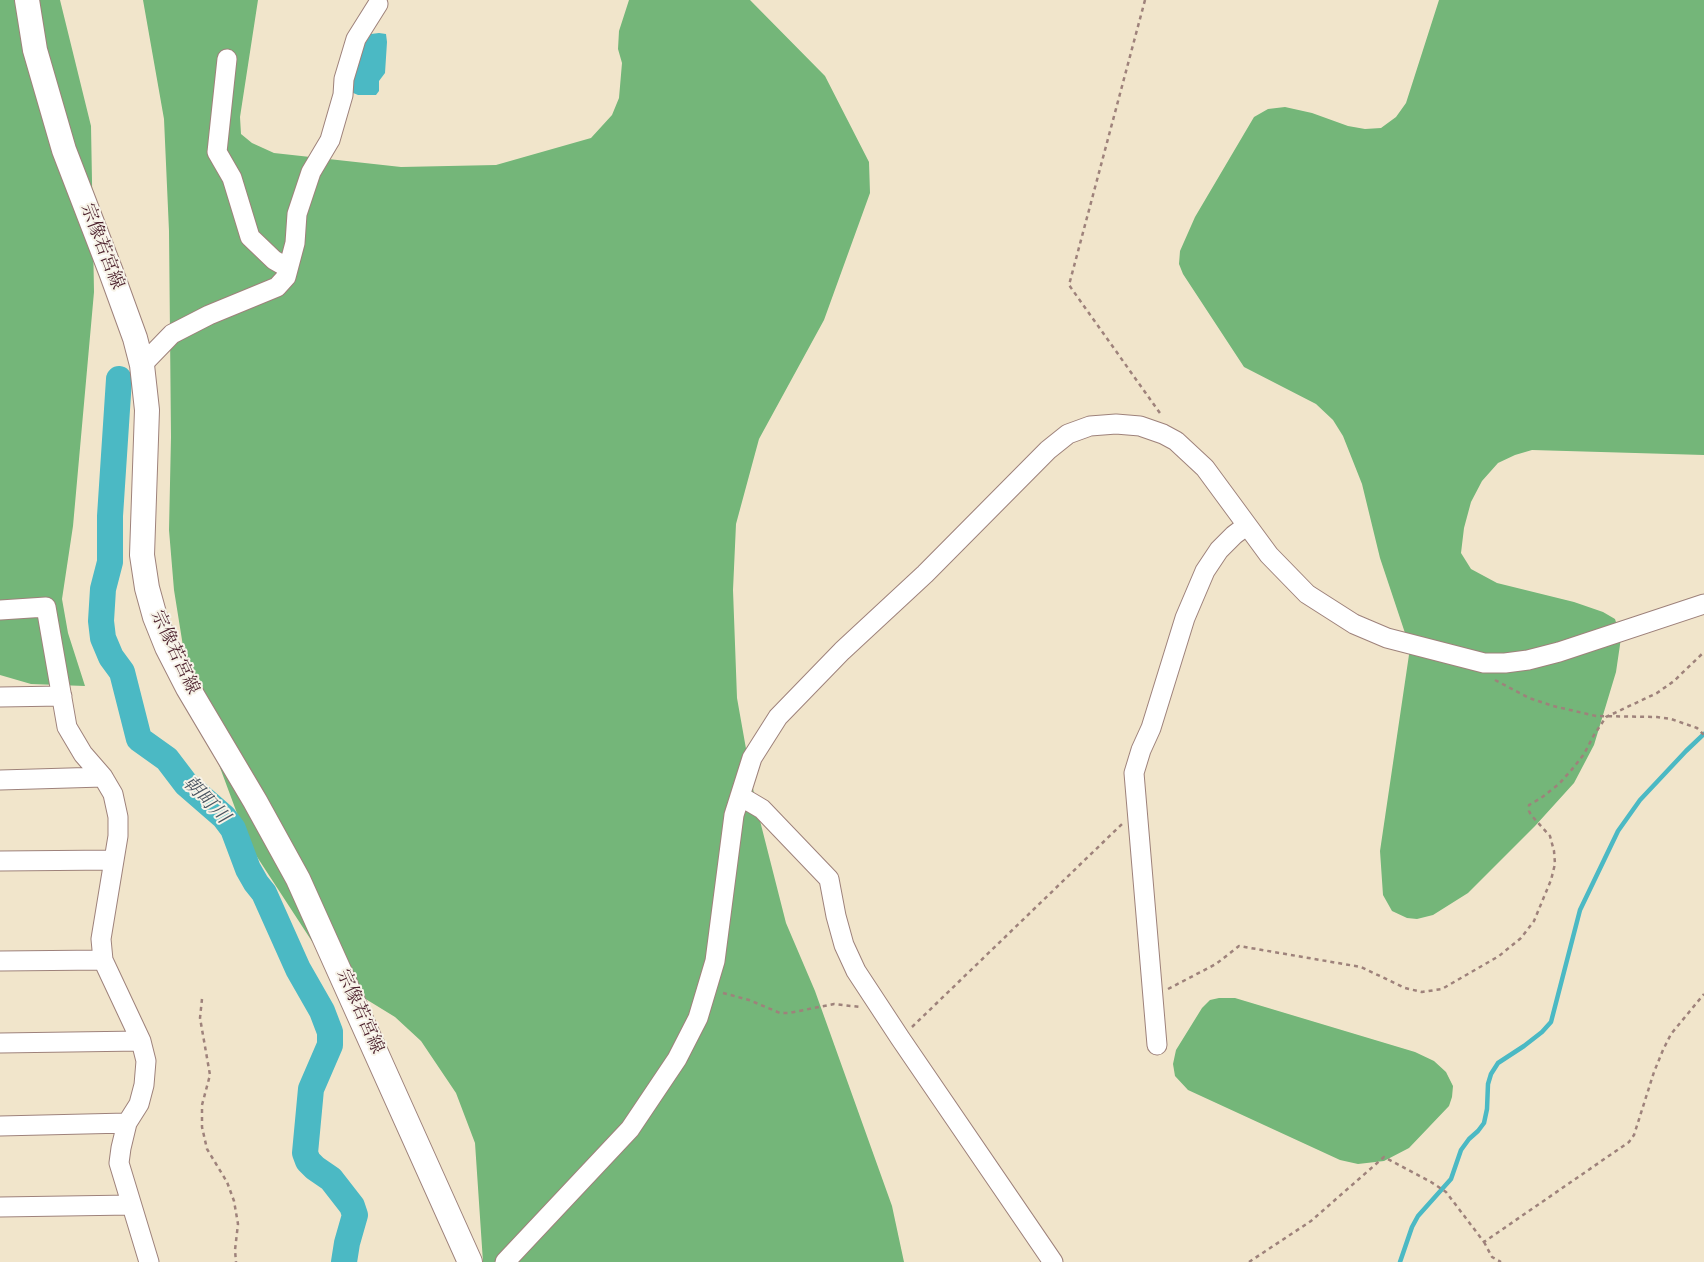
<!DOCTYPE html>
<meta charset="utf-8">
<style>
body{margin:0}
canvas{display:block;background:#f1e5cb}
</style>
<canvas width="1704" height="1262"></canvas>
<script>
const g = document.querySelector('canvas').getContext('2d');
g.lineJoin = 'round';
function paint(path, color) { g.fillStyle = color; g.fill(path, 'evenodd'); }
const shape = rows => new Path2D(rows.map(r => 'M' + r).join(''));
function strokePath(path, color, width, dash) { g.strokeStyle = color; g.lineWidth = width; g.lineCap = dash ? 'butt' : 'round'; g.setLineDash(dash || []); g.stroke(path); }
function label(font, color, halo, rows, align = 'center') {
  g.font = font + ' "IM FELL DW Pica","Noto Serif JP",serif'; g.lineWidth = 4; g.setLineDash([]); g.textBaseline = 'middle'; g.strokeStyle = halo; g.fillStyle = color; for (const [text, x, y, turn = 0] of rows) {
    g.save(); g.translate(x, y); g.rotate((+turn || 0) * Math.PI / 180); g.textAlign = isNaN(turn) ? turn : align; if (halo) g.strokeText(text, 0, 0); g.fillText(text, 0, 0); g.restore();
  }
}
paint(shape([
 [0,0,60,0,91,126,94,292,73,526,62,599,68,633,85,686,31,684,0,675],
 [143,0,258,0,240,117,241,134,252,143,274,153,401,167,496,165,591,138,612,115,619,98,622,63,618,49,619,31,629,0,750,0,825,76,869,162,870,193,824,320,759,439,736,524,733,590,737,698,756,805,786,923,815,991,892,1206,904,1262,483,1262,475,1143,456,1093,421,1041,395,1017,351,990,328,966,248,843,205,727,186,665,174,590,169,530,171,437,169,231,164,119],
 [1439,0,1704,0,1704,455,1532,450,1515,455,1498,463,1482,481,1471,502,1464,528,1461,553,1471,569,1497,583,1574,602,1603,612,1615,619,1621,638,1616,672,1594,745,1574,783,1535,826,1468,893,1433,915,1417,919,1407,918,1392,911,1383,895,1380,851,1410,648,1380,558,1362,484,1343,436,1333,420,1316,404,1244,367,1183,274,1179,264,1180,251,1195,217,1254,117,1268,109,1285,107,1312,113,1348,126,1365,129,1381,128,1396,117,1406,103],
 [1219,998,1235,998,1415,1052,1434,1061,1446,1072,1453,1086,1452,1097,1449,1106,1409,1148,1384,1161,1358,1164,1340,1160,1188,1090,1175,1076,1173,1064,1176,1050,1202,1008,1210,1000]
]), '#74b679');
paint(shape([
 [379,33,386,34,387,42,385,73,379,81,379,91,376,95,358,95,351,92,355,68,360,51,371,34]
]), '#4bb9c4');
strokePath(shape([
 [1400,1262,1412,1227,1418,1216,1451,1179,1461,1150,1469,1139,1478,1131,1484,1123,1487,1109,1488,1084,1491,1074,1498,1063,1524,1046,1542,1032,1551,1022,1580,910,1618,831,1640,800,1686,751,1704,734]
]), '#4bb9c4', 4.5);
strokePath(shape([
 [119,379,110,516,110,562,103,589,101,621,103,638,111,657,122,672,139,739,167,759,186,784,224,817,233,829,248,869,256,883,264,893,298,969,322,1011,330,1032,330,1045,311,1089,305,1153,308,1161,315,1168,331,1179,352,1206,355,1215,347,1243,344,1262]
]), '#4bb9c4', 26);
const minor = shape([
 [227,59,217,152,232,178,250,237,274,260,288,268],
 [142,365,172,334,209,315,277,287,286,277,295,243,297,214,311,172,330,140,343,95,344,79,356,39,378,4],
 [0,610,46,607,67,727,83,754,103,777,113,794,118,817,118,836,101,939,103,960,141,1041,146,1061,144,1085,139,1104,127,1123,121,1148,119,1163,149,1262],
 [0,697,62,696],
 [0,780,103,777],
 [740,796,762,809,829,879,836,916,844,945,856,971,900,1038,1053,1262],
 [0,861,114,860],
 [0,961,103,960],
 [0,1043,141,1041],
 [1157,1045,1134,773,1141,750,1151,728,1185,618,1205,571,1219,550,1234,535,1246,526],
 [0,1126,127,1123],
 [0,1207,131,1205],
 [505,1262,630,1129,677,1059,698,1018,715,961,734,815,752,758,778,717,842,651,925,574,1048,450,1068,434,1090,426,1116,424,1140,426,1163,434,1176,441,1205,468,1269,555,1307,594,1354,624,1387,638,1484,663,1505,663,1528,660,1559,652,1704,604]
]);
const major = shape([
 [27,0,35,50,64,150,111,272,135,338,142,365,147,410,142,555,147,588,155,617,167,647,188,688,255,801,298,879,470,1262]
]);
strokePath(minor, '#9e827b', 21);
strokePath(major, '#9e827b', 26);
strokePath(shape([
 [1145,0,1069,285,1162,416],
 [1495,680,1529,698,1553,706,1596,716,1657,717,1671,719,1697,728,1704,735],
 [1168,989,1216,964,1239,946,1361,967,1405,988,1422,992,1442,989,1499,956,1521,938,1534,921,1551,880,1555,864,1554,851,1550,836,1531,815,1529,811,1529,805,1541,798,1559,784,1574,767,1584,754,1594,735,1606,717,1657,693,1674,681,1704,652],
 [723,993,749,1000,780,1013,789,1013,834,1004,860,1007],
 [202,999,200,1018,210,1075,202,1105,202,1127,207,1149,227,1182,234,1201,238,1224,235,1250,236,1262],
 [912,1027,1122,824],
 [1484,1242,1492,1257,1501,1262],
 [1249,1262,1311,1221,1384,1157,1431,1182,1446,1192,1484,1242,1629,1142,1634,1135,1654,1072,1663,1050,1671,1034,1704,994]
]), '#9e827b', 2.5, [4, 4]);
strokePath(minor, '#fff', 19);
strokePath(major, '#fff', 24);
label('18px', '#4a1f2b', '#f7f3e8', [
 ["宗像若宮線",101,247,69],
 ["宗像若宮線",174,653,65],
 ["宗像若宮線",359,1012,66]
]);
label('italic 19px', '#4a5561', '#f7f3e8', [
 ["朝町川",205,801,46]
]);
</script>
